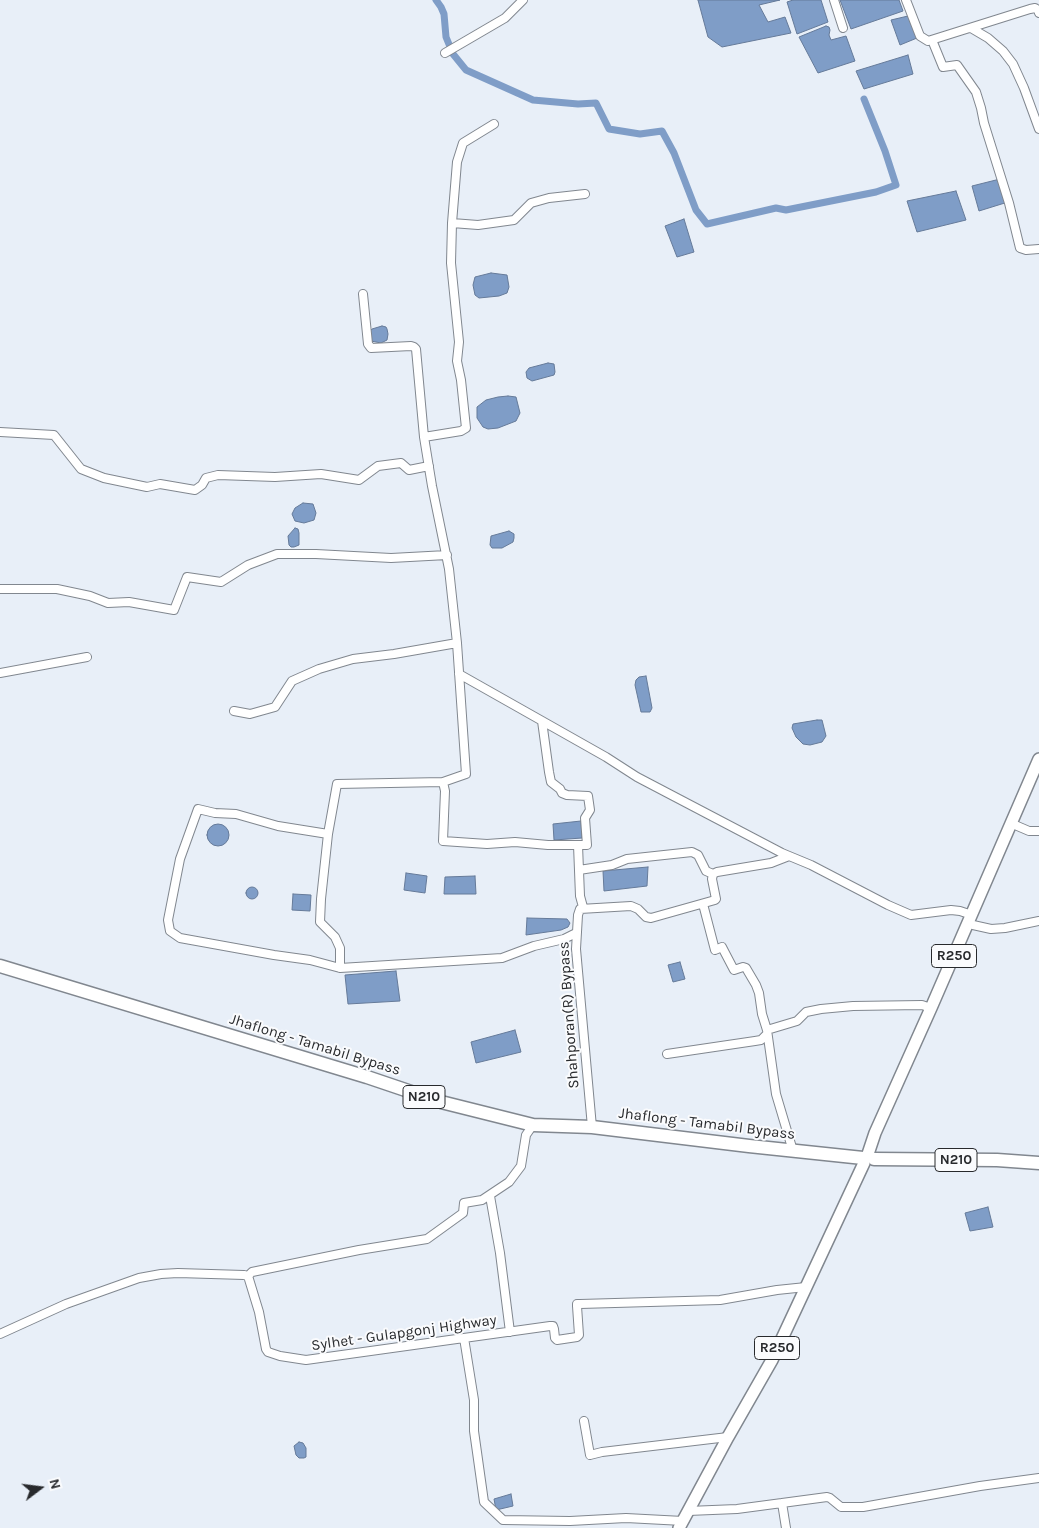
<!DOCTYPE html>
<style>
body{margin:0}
#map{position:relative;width:1039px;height:1528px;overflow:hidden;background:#e8eff8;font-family:Karla,sans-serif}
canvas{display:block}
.north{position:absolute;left:15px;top:1463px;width:50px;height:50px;-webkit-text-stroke:4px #fafbfd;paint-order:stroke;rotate:75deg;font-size:14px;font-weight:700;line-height:20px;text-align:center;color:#282a2d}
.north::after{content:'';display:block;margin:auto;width:18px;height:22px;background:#282a2d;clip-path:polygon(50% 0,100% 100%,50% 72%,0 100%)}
</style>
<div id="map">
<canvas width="1039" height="1528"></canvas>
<div class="north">N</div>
</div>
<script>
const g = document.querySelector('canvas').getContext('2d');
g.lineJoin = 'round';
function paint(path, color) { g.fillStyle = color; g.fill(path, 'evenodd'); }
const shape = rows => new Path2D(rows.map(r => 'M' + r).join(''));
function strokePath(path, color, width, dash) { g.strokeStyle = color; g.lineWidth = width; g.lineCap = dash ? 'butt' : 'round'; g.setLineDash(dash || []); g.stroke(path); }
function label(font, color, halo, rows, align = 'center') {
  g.font = font + ' Karla,sans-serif'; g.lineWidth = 4; g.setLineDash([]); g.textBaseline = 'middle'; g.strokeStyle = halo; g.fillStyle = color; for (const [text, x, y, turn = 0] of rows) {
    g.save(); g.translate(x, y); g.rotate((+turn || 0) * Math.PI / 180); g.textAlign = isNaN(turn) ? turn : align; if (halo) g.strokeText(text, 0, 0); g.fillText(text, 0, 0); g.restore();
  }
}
const water = shape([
 [698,0,780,0,759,5,768,22,785,17,791,33,722,47,708,37,698,0],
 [793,0,821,0,828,22,797,34,787,2,793,0],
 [840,0,899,0,903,11,851,29,840,0],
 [908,16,917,38,900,45,891,20,908,16],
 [826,26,829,27,830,30,829,35,831,40,846,36,855,61,818,73,799,37,826,26],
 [908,55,913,74,864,89,856,71,908,55],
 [1000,179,1008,202,979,211,972,186,1000,179],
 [956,191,966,220,917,232,907,201,956,191],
 [684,219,694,252,677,257,665,226,684,219],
 [491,273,507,275,509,287,507,293,499,296,479,298,475,295,473,285,475,277,491,273],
 [382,326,386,327,387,329,388,334,387,340,381,343,371,341,369,332,372,329,382,326],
 [548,363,554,364,555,372,554,375,532,381,527,378,526,372,529,368,548,363],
 [508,396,516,397,520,413,516,421,498,428,488,429,483,427,477,418,477,407,486,400,498,397,508,396],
 [303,503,313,504,316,513,314,520,304,523,295,521,292,514,295,508,303,503],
 [295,528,298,529,299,533,299,545,294,547,291,547,289,545,288,536,295,528],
 [509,531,514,534,514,538,513,542,502,548,492,548,490,545,491,536,509,531],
 [646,676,652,708,650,712,641,712,635,685,636,680,639,677,646,676],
 [817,720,822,720,826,736,822,742,810,745,803,744,796,737,792,728,793,724,817,720],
 [581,821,582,838,554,840,553,824,581,821],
 '207 835a11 11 0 1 1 22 0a11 11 0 1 1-22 0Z',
 [648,867,647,886,604,891,603,871,648,867],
 [406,873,427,876,425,893,404,890,406,873],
 [475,876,476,894,444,894,445,877,475,876],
 '246 893a6 6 0 1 1 12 0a6 6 0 1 1-12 0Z',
 [293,894,311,895,310,911,292,910,293,894],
 [527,918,567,919,570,923,568,927,561,930,526,935,527,918],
 [680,962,685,979,673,982,668,965,680,962],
 [396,971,400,1001,348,1004,345,975,396,971],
 [515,1030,521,1052,476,1063,471,1042,515,1030],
 [988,1207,993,1227,970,1231,965,1213,988,1207],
 [299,1442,303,1443,306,1448,306,1457,304,1458,299,1458,296,1455,294,1446,299,1442],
 [511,1494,513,1506,496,1510,494,1499,511,1494]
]);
paint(water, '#7f9dc7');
strokePath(water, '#657a99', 1);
strokePath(shape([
 [436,0,441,7,444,14,446,37,453,54,466,70,533,100,578,104,596,103,609,129,640,134,662,131,674,153,696,210,707,224,776,208,786,210,876,192,896,185,885,151,864,99]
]), '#7f9dc7', 7);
const minor = shape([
 [834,0,843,28],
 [906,0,920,36,928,41,1030,9,1035,8,1038,10,1039,13],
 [971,28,988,38,1003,51,1013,64,1024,88,1039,129],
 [932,40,943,67,957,65,976,92,981,108,984,123,1009,203,1020,248,1026,250,1039,249],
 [445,53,505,18,523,0],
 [452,223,478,225,514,220,531,203,549,198,585,194],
 [0,432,54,435,81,469,104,478,147,487,160,484,195,490,202,485,206,478,218,475,275,477,321,474,359,480,378,466,401,463,409,470,429,466],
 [424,437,461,431,466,428,461,380,457,361,459,342,451,263,452,223,457,162,463,143,494,124],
 [0,589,57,589,90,596,108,603,129,602,174,610,187,577,221,582,248,565,277,554,316,554,391,558,447,555],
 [0,673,87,657],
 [459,674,606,757,637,777,782,853,811,865,888,905,911,915,951,910,960,911,972,915],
 [234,711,250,714,275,707,292,681,319,669,353,659,394,654,457,643],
 [443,782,445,791,443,841,487,844,515,842,548,845,587,845,585,818,590,810,588,796,567,795,562,793,560,789,551,782,549,772,542,721],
 [1015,825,1029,831,1039,831],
 [328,834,278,826,236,814,215,813,198,809,180,859,168,920,170,931,180,938,274,955,310,960,340,968,502,958,534,946,564,939,576,933],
 [578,845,580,896,583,907],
 [579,870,612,865,627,859,692,852,698,855,706,871,713,874],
 [703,904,715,950,722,947,723,949,734,970,743,967,746,968,756,985,759,993,762,1014,767,1030],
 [973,925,991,929,1005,928,1039,921],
 [340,968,340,948,335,937,320,922,321,899,328,834,337,784,443,782,466,774,457,643,449,569,432,486,424,437,416,349,414,347,411,346,371,348,368,344,363,294],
 [667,1054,755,1041,761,1040,767,1034],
 [592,1127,576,949,578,915,580,909,631,906,638,909,646,917,651,918,715,900,716,899,712,879,713,874,717,872,771,863,789,856],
 [793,1151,776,1094,767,1030,797,1021,806,1012,821,1009,853,1006,922,1005,931,1008],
 [490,1196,500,1253,510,1332],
 [248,1276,252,1272,359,1250,427,1239,463,1213,464,1203,482,1200,509,1182,521,1166,526,1135,533,1125],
 [0,1334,66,1304,139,1278,161,1274,178,1273,244,1275,248,1276,259,1312,266,1349,268,1352,280,1356,306,1360,550,1326,553,1326,554,1329,555,1338,557,1340,577,1337,579,1335,577,1306,577,1304,580,1304,720,1300,777,1290,806,1287],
 [464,1338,474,1400,474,1431,484,1502,503,1520,570,1521,626,1518,683,1521],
 [584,1421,590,1455,602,1452,728,1437],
 [782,1503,786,1528],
 [688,1511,737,1509,827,1497,830,1498,841,1507,863,1507,980,1486,1039,1478]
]);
const primary = shape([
 [868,1154,875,1133,931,1008,1039,759],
 [679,1528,728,1437,772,1360,864,1163]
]);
const trunk = shape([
 [0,966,367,1077,441,1102,533,1125,592,1127,749,1146,863,1158],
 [874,1159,997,1160,1039,1163]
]);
strokePath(minor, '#81878f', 10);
strokePath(primary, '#81878f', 14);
strokePath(trunk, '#81878f', 15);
strokePath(minor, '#fff', 8);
strokePath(primary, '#fff', 11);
strokePath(trunk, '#fff', 12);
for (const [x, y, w] of [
 [954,956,45],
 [424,1097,42],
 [956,1160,42],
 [777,1348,45]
]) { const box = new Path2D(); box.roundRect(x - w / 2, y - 11.5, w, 23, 4); g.fillStyle = '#fafbfd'; g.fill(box); strokePath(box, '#282a2d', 1); }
label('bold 14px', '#282a2d', null, [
 ["R250",954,956],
 ["N210",424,1097],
 ["N210",956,1160],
 ["R250",777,1348]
]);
label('15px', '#282a2d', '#fafbfd', [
 ["Shahporan(R) Bypass",569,1015,-94],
 ["Jhaflong - Tamabil Bypass",315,1045,17],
 ["Jhaflong - Tamabil Bypass",707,1124,7],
 ["Sylhet - Gulapgonj Highway",404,1333,-8]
]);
</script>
